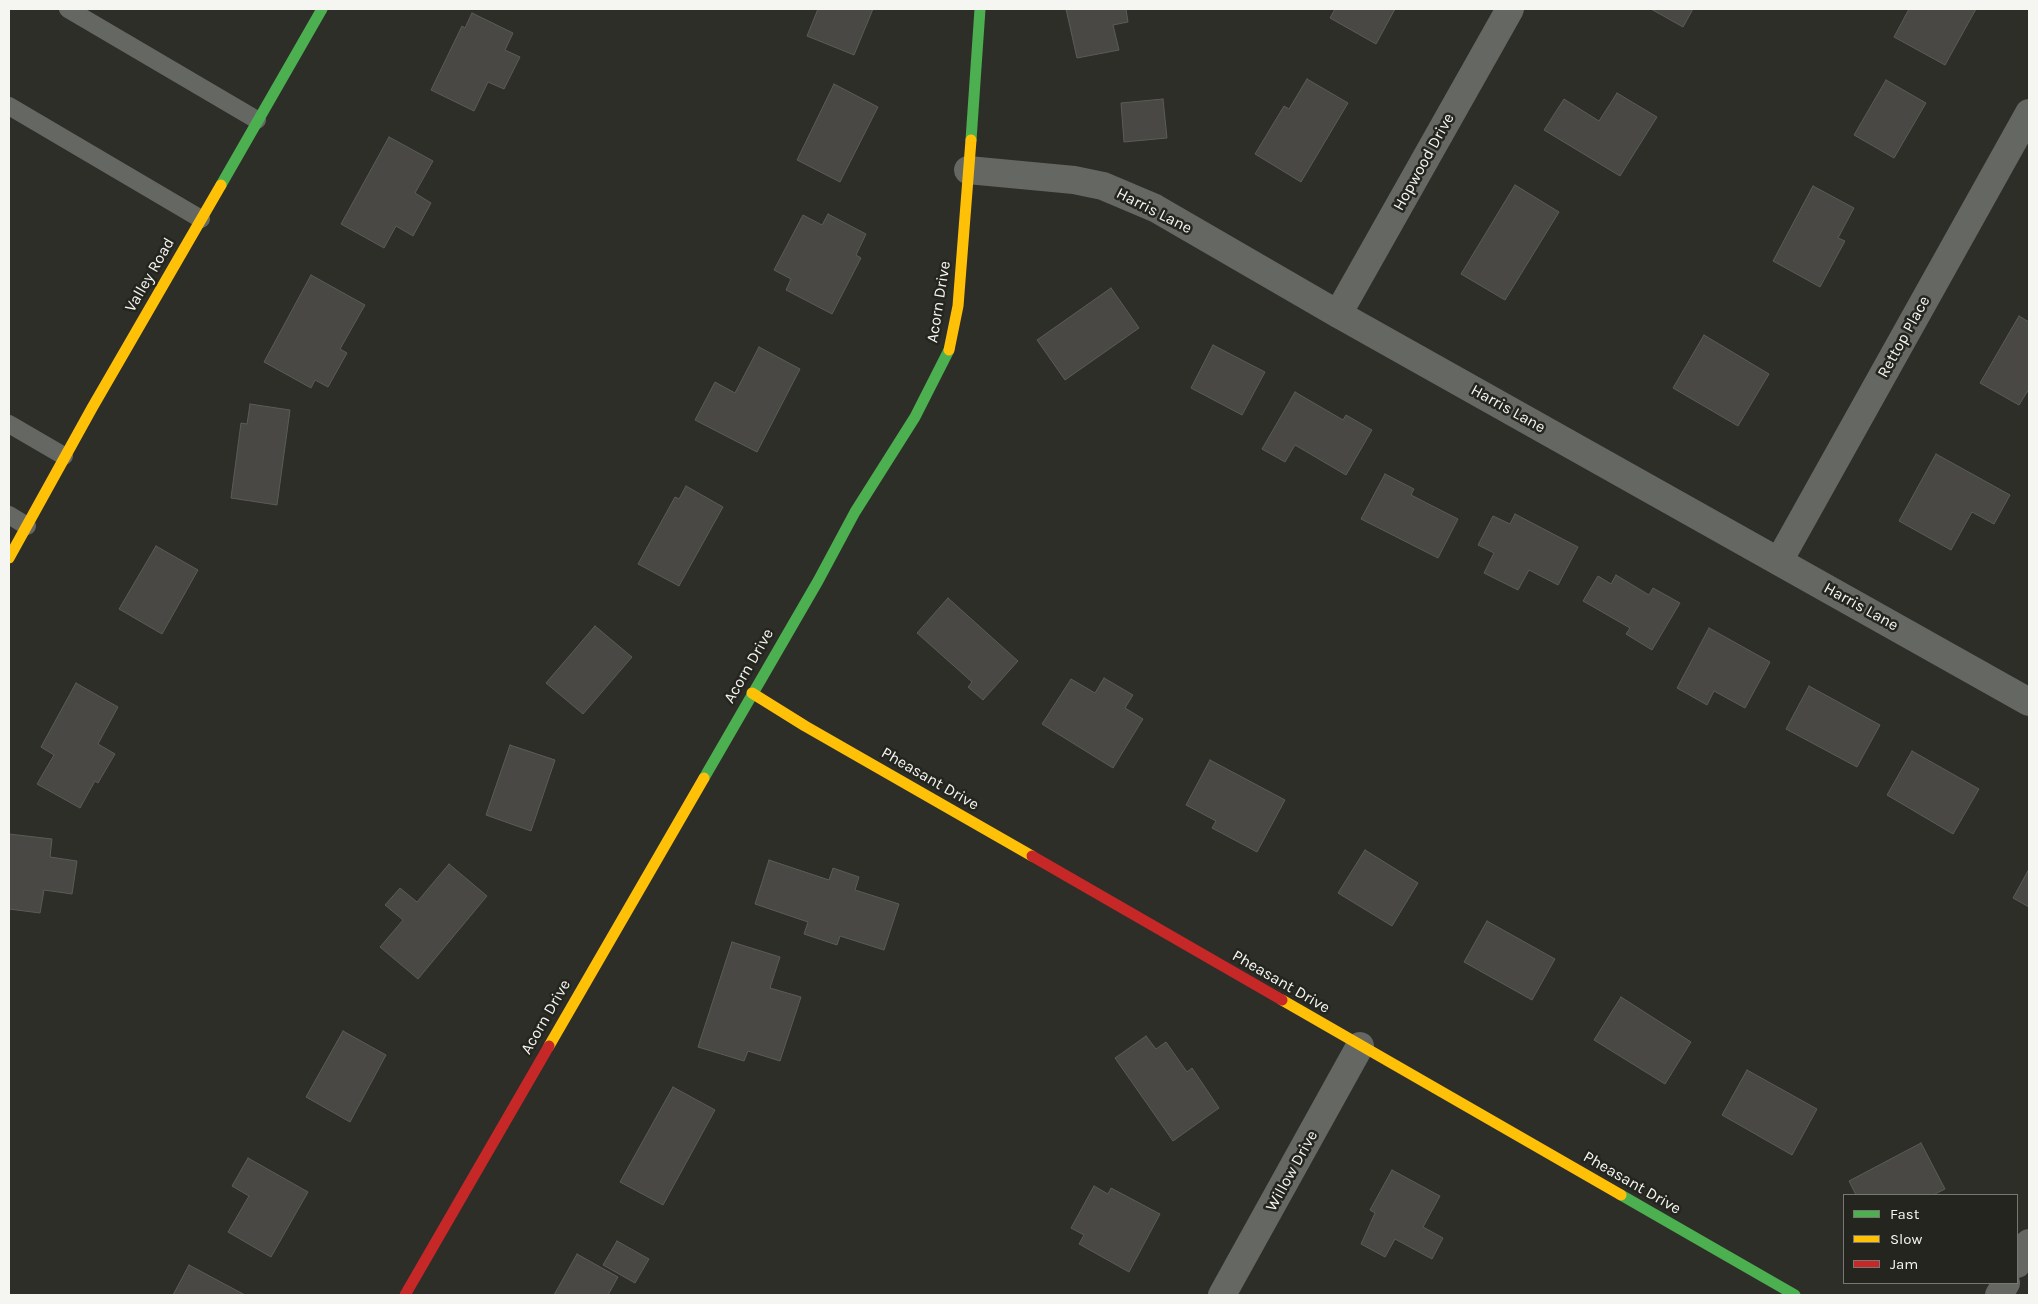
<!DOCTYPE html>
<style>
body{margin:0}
#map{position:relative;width:2038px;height:1304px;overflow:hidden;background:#2e2e29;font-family:Karla,sans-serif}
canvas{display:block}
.frame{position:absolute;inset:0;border:10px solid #f5f5f1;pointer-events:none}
.legend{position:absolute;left:1843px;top:1194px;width:175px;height:90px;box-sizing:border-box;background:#25251f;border:1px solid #787873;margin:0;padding:6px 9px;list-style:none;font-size:15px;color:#f5f5f1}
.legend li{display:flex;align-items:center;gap:10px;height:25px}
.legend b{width:25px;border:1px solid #787873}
</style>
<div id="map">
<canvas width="2038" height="1304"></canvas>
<div class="frame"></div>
<ul class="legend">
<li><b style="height:6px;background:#4caf50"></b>Fast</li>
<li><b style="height:6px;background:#ffc107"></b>Slow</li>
<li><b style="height:6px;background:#c62828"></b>Jam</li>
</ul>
</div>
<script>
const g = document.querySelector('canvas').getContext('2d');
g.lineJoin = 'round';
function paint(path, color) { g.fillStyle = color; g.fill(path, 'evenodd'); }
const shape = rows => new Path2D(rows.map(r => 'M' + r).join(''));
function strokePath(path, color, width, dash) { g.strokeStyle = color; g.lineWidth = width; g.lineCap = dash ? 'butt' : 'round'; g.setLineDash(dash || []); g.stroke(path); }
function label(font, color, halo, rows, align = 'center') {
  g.font = font + ' Karla,sans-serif'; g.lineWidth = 5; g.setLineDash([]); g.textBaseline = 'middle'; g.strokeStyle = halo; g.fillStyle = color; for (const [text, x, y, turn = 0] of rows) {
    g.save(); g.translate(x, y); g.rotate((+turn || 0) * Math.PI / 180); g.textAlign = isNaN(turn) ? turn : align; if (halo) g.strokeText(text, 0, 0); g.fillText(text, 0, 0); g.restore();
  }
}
const building = shape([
 [818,9,873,9,854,55,807,36,818,9],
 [1066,9,1126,9,1128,22,1113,25,1119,50,1077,58,1066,9],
 [1335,9,1395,9,1376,44,1330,18,1335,9],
 [1651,9,1693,9,1683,27,1651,9],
 [1909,9,1976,9,1945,65,1894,37,1909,9],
 [472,13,513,33,505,50,520,57,504,89,488,82,474,111,431,90,462,26,465,28,472,13],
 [1307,79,1348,103,1301,182,1255,154,1284,106,1289,109,1307,79],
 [1886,80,1926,103,1894,158,1854,135,1886,80],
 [834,84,878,107,840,182,797,160,834,84],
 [1617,93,1657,117,1620,176,1544,130,1564,99,1599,121,1617,93],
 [1163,99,1167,138,1124,142,1121,103,1163,99],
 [389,137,433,161,415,193,431,203,413,236,396,226,384,248,341,224,389,137],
 [1515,185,1559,212,1505,300,1461,274,1515,185],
 [1813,186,1854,208,1838,238,1845,241,1820,287,1773,261,1813,186],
 [828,214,866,234,856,255,861,258,832,314,786,290,791,279,774,270,803,215,822,225,828,214],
 [311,275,365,305,340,349,347,353,328,387,315,380,311,388,264,362,311,275],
 [1111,288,1139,328,1065,380,1037,340,1111,288],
 [2019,316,2029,322,2029,389,2019,405,1980,383,2019,316],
 [1704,335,1769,374,1738,426,1673,388,1704,335],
 [1213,345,1265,372,1242,415,1191,388,1213,345],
 [759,347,800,369,757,452,695,420,715,382,735,393,759,347],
 [1295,392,1343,420,1346,415,1372,430,1346,475,1295,445,1285,462,1262,449,1295,392],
 [250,404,290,410,277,505,231,498,241,423,247,424,250,404],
 [1936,454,2010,495,1994,524,1972,512,1951,550,1899,521,1936,454],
 [1385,474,1414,489,1411,495,1458,519,1438,558,1361,519,1385,474],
 [686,486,723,507,679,586,638,564,675,497,679,499,686,486],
 [1515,514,1578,547,1558,585,1529,570,1518,590,1484,573,1494,553,1478,545,1493,516,1510,524,1515,514],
 [156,546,198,570,162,634,119,609,156,546],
 [1616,575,1649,595,1653,588,1680,603,1652,650,1626,634,1630,628,1583,601,1598,576,1611,584,1616,575],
 [948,598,1018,661,983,700,968,687,972,682,917,633,948,598],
 [595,626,632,657,583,714,546,683,595,626],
 [1709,628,1770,662,1745,708,1714,691,1707,705,1677,688,1709,628],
 [1104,678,1133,695,1125,708,1143,719,1113,768,1042,724,1071,679,1095,693,1104,678],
 [76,683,118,707,98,744,115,754,98,783,95,781,80,808,37,784,54,755,41,747,76,683],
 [1809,686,1880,725,1857,767,1786,729,1809,686],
 [510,745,555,760,531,831,486,815,510,745],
 [1912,751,1979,789,1953,834,1887,795,1912,751],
 [1210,760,1285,800,1257,852,1212,828,1216,821,1186,805,1210,760],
 [9,834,52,839,50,857,77,861,72,894,44,890,40,913,9,909,9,834],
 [1365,850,1418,883,1392,926,1338,893,1365,850],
 [769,860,829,880,833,868,859,877,855,890,899,904,884,950,840,936,837,945,804,934,808,922,755,904,769,860],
 [449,864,487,896,418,979,380,947,403,920,385,905,400,888,417,902,449,864],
 [2029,869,2029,907,2013,898,2029,869],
 [1487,921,1555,959,1532,1000,1464,962,1487,921],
 [732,942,780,957,770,988,801,997,780,1061,748,1051,744,1061,698,1047,732,942],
 [1621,997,1691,1042,1665,1084,1594,1040,1621,997],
 [343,1031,386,1055,350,1122,306,1097,343,1031],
 [1146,1036,1156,1049,1166,1042,1187,1072,1192,1068,1219,1108,1173,1141,1115,1058,1146,1036],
 [1747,1070,1817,1109,1792,1155,1722,1115,1747,1070],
 [673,1087,715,1110,663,1205,620,1182,673,1087],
 [1921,1143,1945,1189,1933,1195,1856,1195,1849,1181,1921,1143],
 [248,1158,308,1192,271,1257,228,1232,249,1196,232,1186,248,1158],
 [1392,1170,1440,1196,1423,1227,1443,1238,1432,1259,1395,1239,1385,1257,1361,1244,1375,1213,1370,1210,1392,1170],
 [1094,1186,1108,1194,1111,1188,1160,1214,1129,1272,1079,1244,1084,1235,1071,1228,1094,1186],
 [617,1241,649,1259,635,1283,603,1265,617,1241],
 [577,1254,618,1277,608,1295,554,1295,577,1254],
 [189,1265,245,1295,173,1295,189,1265]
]);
paint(building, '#494844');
strokePath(building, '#5b5b57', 1);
strokePath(shape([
 [68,9,257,120],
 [9,106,201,219],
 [9,424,64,456],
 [9,515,27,526]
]), '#656763', 18);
strokePath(shape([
 [968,170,1074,180,1103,186,1155,208,1338,314,2029,702],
 [1338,314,1510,9],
 [1779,561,2029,113],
 [2017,1264,2029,1243],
 [1222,1295,1360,1046],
 [1999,1295,2006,1283]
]), '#656763', 28);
strokePath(shape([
 [971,140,980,9],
 [221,185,322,9],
 [704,778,818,581,855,512,915,417,949,350],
 [1621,1195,1795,1295]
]), '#4caf50', 11);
strokePath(shape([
 [949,350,958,306,971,140],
 [9,558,92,408,221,185],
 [752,693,805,726,1032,856],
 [1282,1000,1621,1195],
 [549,1046,704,778]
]), '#ffc107', 11);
strokePath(shape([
 [1032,856,1282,1000],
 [405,1295,549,1046]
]), '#c62828', 11);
label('16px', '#f5f5f1', '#25251f', [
 ["Hopwood Drive",1424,162,-61],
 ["Harris Lane",1154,211,27],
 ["Valley Road",150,275,-60],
 ["Acorn Drive",939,302,-81],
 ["Rettop Place",1904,337,-61],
 ["Harris Lane",1508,409,29],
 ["Harris Lane",1861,607,29],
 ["Acorn Drive",749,666,-60],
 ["Pheasant Drive",930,779,30],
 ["Pheasant Drive",1281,982,30],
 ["Acorn Drive",546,1017,-60],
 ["Willow Drive",1292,1171,-61],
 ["Pheasant Drive",1632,1183,30]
]);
</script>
